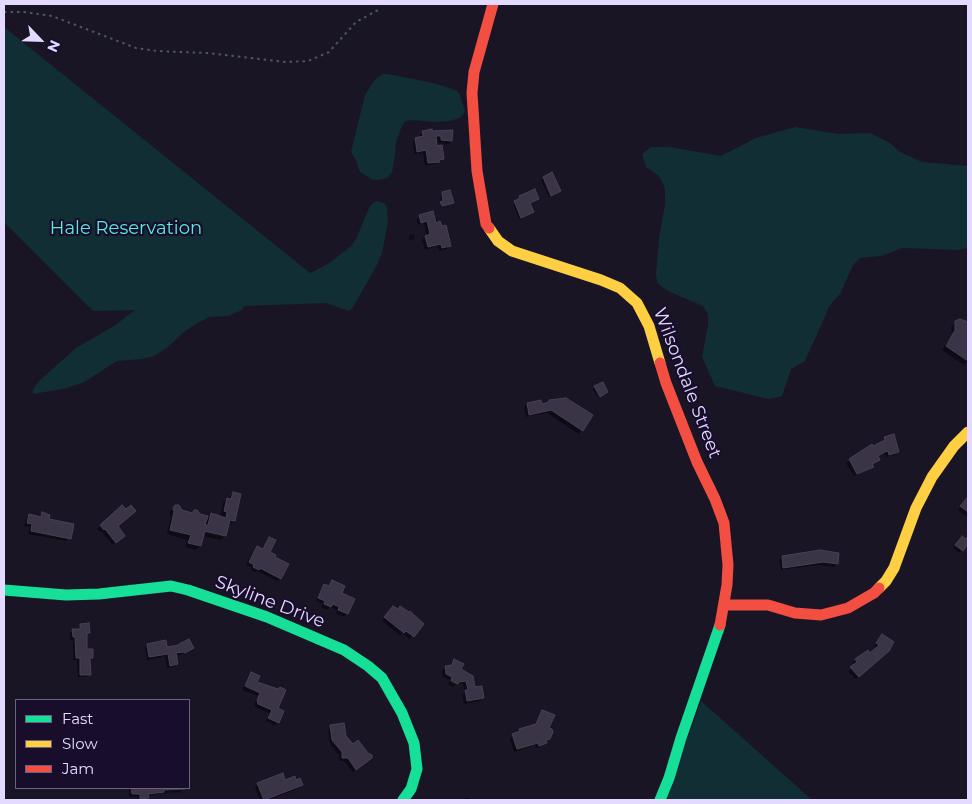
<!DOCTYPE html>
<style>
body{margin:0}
#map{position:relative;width:972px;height:804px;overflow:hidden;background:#1a1525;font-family:Montserrat,sans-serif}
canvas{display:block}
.frame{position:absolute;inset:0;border:5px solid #e4daff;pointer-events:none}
.legend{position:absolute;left:15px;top:699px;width:175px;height:90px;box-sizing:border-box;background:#180e2c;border:1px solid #6a6080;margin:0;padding:6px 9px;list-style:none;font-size:15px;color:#e4daff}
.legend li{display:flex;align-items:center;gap:10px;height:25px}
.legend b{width:25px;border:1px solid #6a6080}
.north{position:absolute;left:15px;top:15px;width:50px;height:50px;-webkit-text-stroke:4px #180e2c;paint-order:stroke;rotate:114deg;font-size:14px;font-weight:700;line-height:20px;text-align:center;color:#e4daff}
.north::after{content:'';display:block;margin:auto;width:18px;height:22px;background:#e4daff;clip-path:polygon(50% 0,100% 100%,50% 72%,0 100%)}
</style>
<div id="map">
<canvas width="972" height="804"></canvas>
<div class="frame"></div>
<ul class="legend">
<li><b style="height:6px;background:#16e098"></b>Fast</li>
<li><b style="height:6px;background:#ffcf43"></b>Slow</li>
<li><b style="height:6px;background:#f24e42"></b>Jam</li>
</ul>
<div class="north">N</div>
</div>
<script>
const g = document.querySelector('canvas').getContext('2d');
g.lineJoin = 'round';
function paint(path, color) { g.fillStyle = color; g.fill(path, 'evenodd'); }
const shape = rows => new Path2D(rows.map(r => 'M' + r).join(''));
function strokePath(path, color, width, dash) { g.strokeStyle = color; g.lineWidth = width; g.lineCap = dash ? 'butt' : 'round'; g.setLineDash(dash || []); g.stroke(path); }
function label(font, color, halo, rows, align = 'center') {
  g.font = font + ' Montserrat,sans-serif'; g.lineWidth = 4.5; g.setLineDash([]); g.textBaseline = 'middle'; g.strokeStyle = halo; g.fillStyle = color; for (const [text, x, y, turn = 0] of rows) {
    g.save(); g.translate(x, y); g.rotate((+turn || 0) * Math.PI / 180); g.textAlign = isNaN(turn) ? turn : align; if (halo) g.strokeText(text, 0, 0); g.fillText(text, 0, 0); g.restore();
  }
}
paint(shape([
 [4,27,310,273,328,264,351,246,356,239,369,208,373,203,377,201,385,204,387,208,388,222,382,253,377,265,353,307,349,311,326,303,244,306,242,310,228,316,210,317,199,322,185,331,168,347,154,356,142,359,117,361,84,382,67,388,33,394,33,390,38,382,76,348,114,326,135,310,93,311,4,222],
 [384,74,394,75,437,84,457,91,460,95,465,112,460,118,449,121,435,122,413,120,405,121,401,128,396,142,395,156,392,172,387,178,378,180,373,180,360,172,356,160,351,152,365,95,374,81,378,77],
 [795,127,838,134,870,133,890,143,900,152,922,162,968,166,968,248,958,250,902,248,881,256,860,258,853,265,840,294,830,305,805,361,791,369,782,396,769,399,715,386,702,357,708,326,708,314,703,306,668,291,662,287,657,282,656,274,659,239,665,204,665,188,659,176,646,167,642,154,651,147,669,147,721,156,756,138],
 [701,701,812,800,665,800]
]), '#122e35');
paint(shape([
 [452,131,451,141,448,144,438,143,438,139,435,139,437,150,443,159,440,162,435,164,425,166,423,153,414,154,413,142,416,139,420,138,420,135,423,132],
 [552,174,557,193,549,197,541,180],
 [443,194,452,203,440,207,441,196],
 [520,197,538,199,529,204,531,213,519,219,513,204],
 [420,216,435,224,450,245,447,249,439,251,438,246,425,250,422,240,427,236,424,223,418,225,417,219],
 [414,234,414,239,409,240,409,235],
 [956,322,968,324,968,361,964,365,942,350,952,335,951,327],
 [595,387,605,394,598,398,593,389],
 [550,401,591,416,579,434,547,413,526,417,524,408,527,404,541,405,547,404],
 [885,438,898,452,895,455,886,457,885,454,880,455,877,457,878,459,871,465,872,466,869,469,854,476,846,463,871,445,873,448,882,443,882,441],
 [233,493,234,521,230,525,228,525,225,535,221,540,203,536,200,546,196,550,185,547,187,540,167,534,171,517,169,513,175,506,181,511,204,522,212,515,220,517,223,503],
 [200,529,224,534,224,537,199,531],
 [967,499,968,501,968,518,958,510],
 [122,507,117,527,120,539,113,545,101,531,100,532,97,529],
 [42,514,47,520,69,538,66,541,28,534,30,527,24,526,26,519,29,516,39,517],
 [968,537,968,548,965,546,959,553,953,548,959,540,966,540],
 [269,538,268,553,280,578,277,581,257,571,255,572,251,570,252,568,246,565,254,550,257,547,262,549],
 [838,554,837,564,834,567,819,565,781,570,779,560,782,557],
 [332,582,340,594,347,613,344,617,336,613,337,610,330,607,327,610,321,607,323,604,316,601,322,589,325,586,328,587],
 [390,610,423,624,410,639,402,633,400,635,382,621],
 [80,625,88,632,86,635,86,650,92,657,89,659,90,674,87,677,78,677,77,660,73,660,73,640,70,640,70,633,73,630,77,630],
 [879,638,884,654,855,679,848,671,854,666,852,663,868,652,870,655,877,648,874,647],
 [148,645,166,649,178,647,189,651,181,655,175,655,177,664,174,667,167,668,165,656,147,660,145,648],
 [455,661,460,670,483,697,480,701,464,704,462,695,465,692,463,684,456,684,453,687,448,685,450,680,443,677,442,671,445,667,450,666],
 [251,674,256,682,278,690,276,709,278,722,275,725,266,721,269,713,255,707,254,704,258,696,242,690],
 [543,711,549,738,542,746,536,748,535,745,514,752,510,738,520,730,534,726],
 [331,727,345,736,367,759,353,772,344,761,340,761,339,755,330,744,328,730],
 [285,781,296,781,302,785,299,788,268,800,260,800,255,788,258,784],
 [129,788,183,788,183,789,180,792,161,793,160,794,147,796,145,800,137,800,137,797,129,797],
 [468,797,470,800,462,800]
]), '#0007');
const building = shape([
 [432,129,432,131,453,130,452,141,441,140,441,136,436,136,437,146,442,145,444,159,439,160,440,162,428,163,426,150,417,152,415,138,423,136,422,131,432,129],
 [552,172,561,191,551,196,543,177,552,172],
 [535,189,539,199,530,203,534,212,521,218,514,201,520,198,519,196,535,189],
 [450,190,454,203,442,206,440,202,443,201,442,192,450,190],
 [433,211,436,223,440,221,442,226,446,225,451,246,442,248,441,244,428,247,425,236,430,234,427,221,421,223,419,215,433,211],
 [960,319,968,322,968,361,946,346,955,330,955,321,960,319],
 [603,382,608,392,600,397,594,386,603,382],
 [566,398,593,415,583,431,551,410,529,415,527,403,541,400,542,404,549,402,549,400,566,398],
 [894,434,899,452,889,455,888,451,885,452,878,456,880,460,872,464,874,467,857,474,849,459,872,444,873,446,885,440,884,437,894,434],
 [233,492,241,494,235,521,230,520,226,536,205,531,201,546,188,543,191,535,170,530,174,512,173,508,175,505,179,505,182,510,192,513,194,510,197,510,200,514,208,516,205,525,208,525,211,513,226,518,227,512,224,511,227,498,231,499,233,492],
 [967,498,968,499,968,512,960,506,967,498],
 [122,505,126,509,131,505,136,511,118,526,125,536,116,543,105,529,104,530,100,525,122,505],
 [42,512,50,515,49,519,74,524,71,539,31,531,32,524,27,523,29,514,41,517,42,512],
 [962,536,966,539,968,536,968,544,963,551,955,545,962,536],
 [269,537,276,540,270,552,276,555,275,557,289,564,281,579,260,568,259,570,253,567,254,565,249,562,257,546,263,549,269,537],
 [820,550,839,553,838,564,823,562,783,568,782,556,820,550],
 [332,580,345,586,342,593,355,599,348,614,338,610,339,607,333,604,331,607,324,604,325,601,318,598,324,584,329,586,332,580],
 [393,606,398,609,400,606,409,612,410,611,424,624,414,637,406,631,404,633,384,617,393,606],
 [89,623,90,633,87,633,87,649,93,649,93,658,90,658,91,675,80,675,80,658,76,658,75,637,73,637,72,629,80,629,80,624,89,623],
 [882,634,894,642,889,651,859,677,850,667,857,662,855,659,868,650,870,653,879,645,876,643,882,634],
 [189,639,194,648,185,653,184,652,176,653,178,664,170,666,168,654,149,657,147,644,166,640,167,647,179,645,179,644,189,639],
 [454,659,464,664,461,669,473,676,475,687,482,686,484,698,467,701,465,690,468,690,466,681,459,682,458,684,451,681,452,677,446,674,445,666,452,665,454,659],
 [251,672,260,676,257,682,278,689,280,687,286,690,278,708,284,711,279,723,268,718,272,710,258,704,257,700,260,693,245,686,251,672],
 [542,710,555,715,549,728,552,729,553,732,550,739,546,740,547,743,539,746,538,743,517,749,512,734,520,731,519,729,536,724,542,710],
 [344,723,346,736,353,744,358,740,368,753,372,755,372,758,356,770,348,758,342,758,342,752,332,740,330,725,344,723],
 [283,773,285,780,295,776,296,780,300,778,303,785,264,800,257,783,283,773],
 [131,788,184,788,185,789,164,790,164,792,148,794,149,798,140,799,140,794,132,794,131,788]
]);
paint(building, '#3a3446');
strokePath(building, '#484059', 1);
strokePath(shape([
 [4,12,24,12,52,16,136,48,157,51,208,53,285,62,308,61,329,52,356,22,378,10]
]), '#4a5669', 2, [2.5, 4]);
strokePath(shape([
 [4,590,66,595,99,594,171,586,188,590,267,617,344,650,368,666,382,678,402,713,414,743,417,769,411,789,403,800],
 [660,800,669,778,681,738,720,625]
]), '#16e098', 11);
strokePath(shape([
 [489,228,498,241,512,251,601,280,620,288,637,303,649,326,660,363],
 [879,588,886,581,894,568,916,508,932,477,954,446,968,432]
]), '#ffcf43', 11);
strokePath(shape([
 [489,228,486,224,477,171,472,93,474,72,493,4],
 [660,363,666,383,697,462,715,499,724,523,728,565,727,585,720,625],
 [724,605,768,605,795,613,821,615,848,608,874,593,879,588]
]), '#f24e42', 11);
label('18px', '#58ecdf', '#180e2c', [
 ["Hale Reservation",126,229]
]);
label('18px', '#e4daff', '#180e2c', [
 ["Wilsondale Street",687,383,69],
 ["Skyline Drive",270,602,21]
]);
</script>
